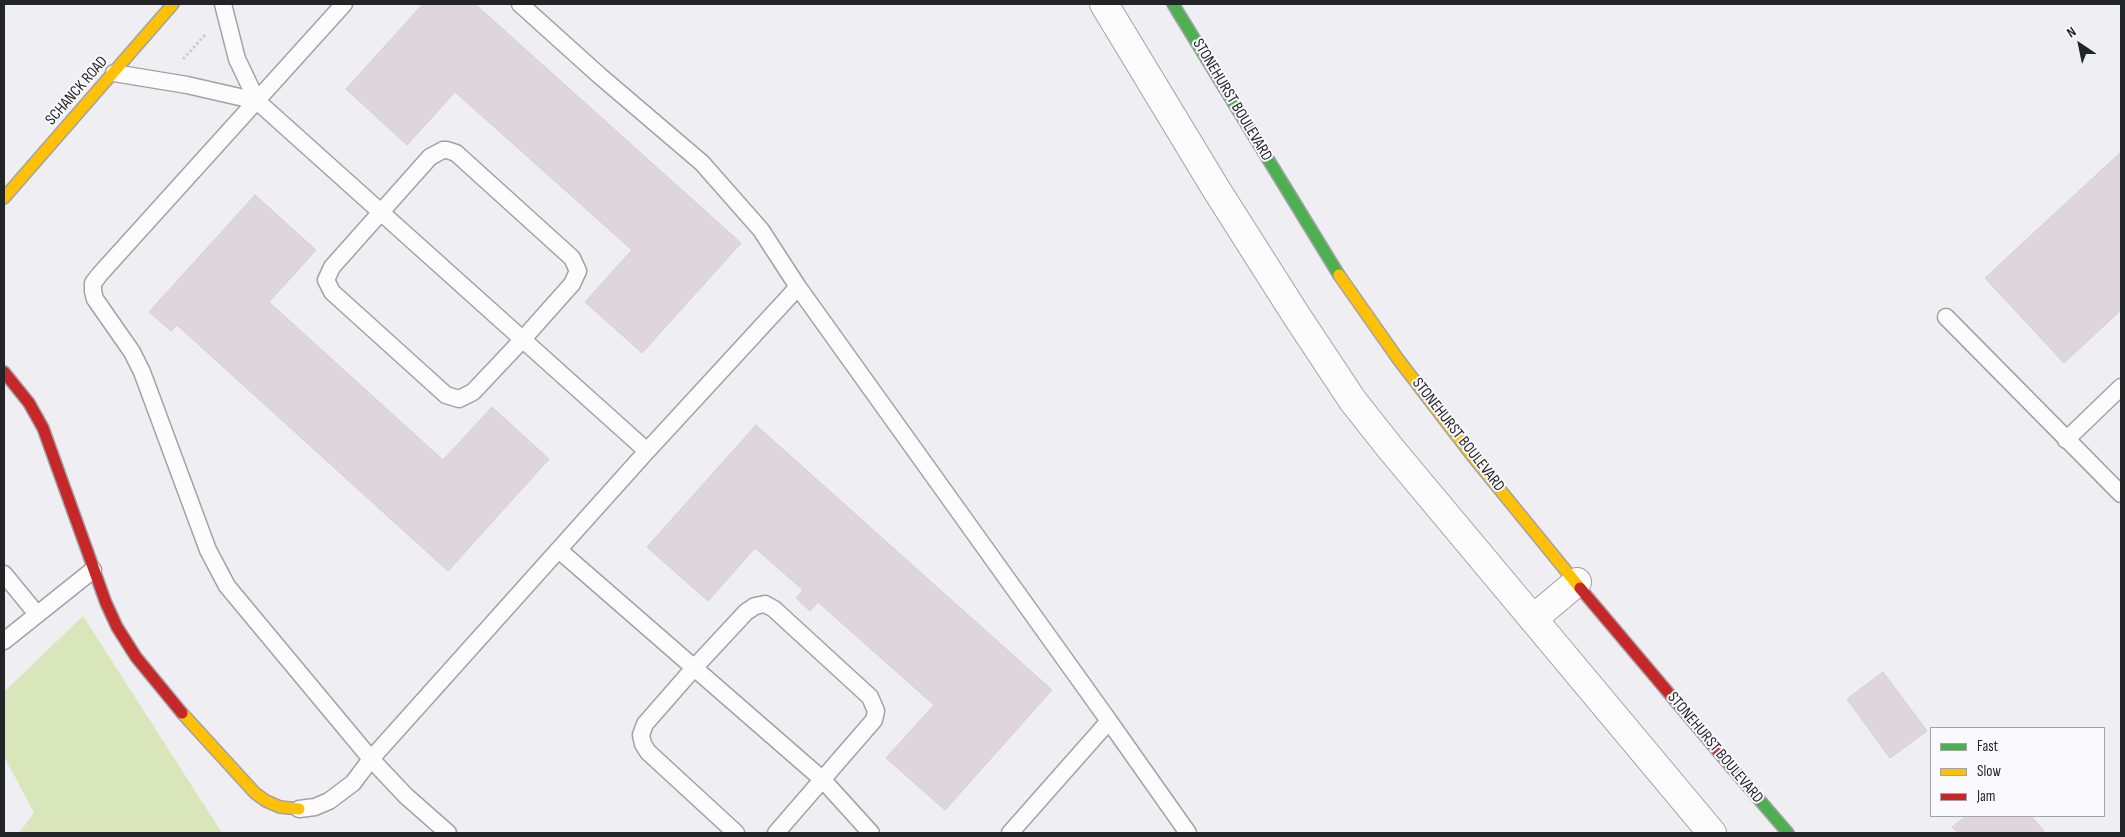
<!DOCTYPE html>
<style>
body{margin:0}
#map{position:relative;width:2125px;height:837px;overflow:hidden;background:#eeeef3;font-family:"Sofia Sans Condensed",sans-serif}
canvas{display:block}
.frame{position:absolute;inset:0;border:5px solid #232428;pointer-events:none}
.legend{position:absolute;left:1930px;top:727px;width:175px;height:90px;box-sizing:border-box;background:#f9f9fe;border:1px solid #a3a4a8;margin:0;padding:6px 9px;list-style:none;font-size:15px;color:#232428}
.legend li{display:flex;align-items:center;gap:10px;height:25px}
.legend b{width:25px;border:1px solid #a3a4a8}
.north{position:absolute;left:2055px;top:20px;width:50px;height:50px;-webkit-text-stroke:4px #f9f9fe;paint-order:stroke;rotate:326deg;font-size:14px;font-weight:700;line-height:20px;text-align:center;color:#232428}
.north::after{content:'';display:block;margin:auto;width:18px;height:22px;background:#232428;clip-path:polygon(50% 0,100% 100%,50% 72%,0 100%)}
</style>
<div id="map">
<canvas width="2125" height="837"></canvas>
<div class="frame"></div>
<ul class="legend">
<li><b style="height:6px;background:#4caf50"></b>Fast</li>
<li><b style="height:6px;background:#ffc107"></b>Slow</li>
<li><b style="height:6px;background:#c62828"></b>Jam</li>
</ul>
<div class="north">N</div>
</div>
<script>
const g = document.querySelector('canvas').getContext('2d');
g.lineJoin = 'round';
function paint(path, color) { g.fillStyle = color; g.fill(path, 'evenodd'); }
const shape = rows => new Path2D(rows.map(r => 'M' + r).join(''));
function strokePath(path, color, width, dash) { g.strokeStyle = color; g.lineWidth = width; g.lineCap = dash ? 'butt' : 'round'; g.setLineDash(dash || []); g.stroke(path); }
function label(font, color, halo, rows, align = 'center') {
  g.font = font + ' "Sofia Sans Condensed",sans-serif'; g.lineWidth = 4; g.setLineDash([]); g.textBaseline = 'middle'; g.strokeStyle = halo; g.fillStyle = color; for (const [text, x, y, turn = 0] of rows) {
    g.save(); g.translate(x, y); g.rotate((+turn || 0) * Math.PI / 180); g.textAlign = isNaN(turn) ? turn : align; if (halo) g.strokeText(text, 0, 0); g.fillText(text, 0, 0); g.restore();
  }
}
paint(shape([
 [83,616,222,833,19,833,34,813,4,756,4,692]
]), '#d9e6ba');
const building = shape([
 [423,4,475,4,741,243,642,353,585,302,632,250,455,92,407,145,346,89,423,4],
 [2121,152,2121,310,2064,363,1985,278,2121,152],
 [255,195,316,250,269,302,443,460,492,407,549,459,448,571,177,325,171,331,149,312,255,195],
 [756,425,1052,690,945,810,886,758,934,705,818,602,810,611,796,598,803,590,755,548,708,601,647,547,756,425],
 [1883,672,1927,731,1890,758,1847,699,1883,672],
 [1966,816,2031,816,2044,831,2041,833,1958,833,1952,827,1966,816]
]);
paint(building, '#dfd6dd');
strokePath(building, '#d1d0d3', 1);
const lane = shape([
 [223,4,237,59,257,101,647,451,371,759,353,783,329,801,315,807,299,809],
 [344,4,100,274,93,283,93,291,95,299,132,352,142,372,208,550,227,586,371,759,406,796,448,833],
 [520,4,600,76,702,163,761,230,798,287,1109,721,1010,833],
 [114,73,187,85,257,101],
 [443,150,447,150,456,153,572,258,578,271,572,284,523,339,473,392,459,399,446,395,332,292,326,280,332,267,430,157,443,150],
 [1946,317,2121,494],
 [2066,440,2121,387],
 [647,451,798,287],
 [560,551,823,780,871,833],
 [4,574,36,613],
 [4,641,93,570],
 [1109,721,1188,833],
 [736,833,648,752,643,744,641,735,645,724,694,668,746,612,755,606,765,604,774,609,870,697,876,711,874,720,776,833]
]);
const street = shape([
 [1104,4,1216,189,1296,315,1353,401,1391,449,1712,833],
 [1533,619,1577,582]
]);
const fast = shape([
 [1173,4,1339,275],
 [1732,768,1788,833]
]);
const slow = shape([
 [4,198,173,4],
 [1339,275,1398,359,1470,453,1580,588],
 [182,713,255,793,266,801,280,807,299,809]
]);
const jam = shape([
 [4,372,29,403,43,428,106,603,117,627,136,657,182,713],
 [1580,588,1732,768]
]);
strokePath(lane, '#a2a2a6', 19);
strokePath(street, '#a2a2a6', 30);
strokePath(fast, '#a2a2a6', 14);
strokePath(slow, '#a2a2a6', 14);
strokePath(jam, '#a2a2a6', 14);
strokePath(shape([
 [183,59,206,34]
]), '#cdcdd0', 3, [2.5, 2.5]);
strokePath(lane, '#fcfcfd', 16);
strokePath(street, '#fcfcfd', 28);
strokePath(fast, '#4caf50', 11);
strokePath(slow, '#ffc107', 11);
strokePath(jam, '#c62828', 11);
label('16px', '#232428', '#f9f9fe', [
 ["SCHANCK ROAD",77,91,-49],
 ["STONEHURST BOULEVARD",1232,100,59],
 ["STONEHURST BOULEVARD",1458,435,52],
 ["STONEHURST BOULEVARD",1715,748,50]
]);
</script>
